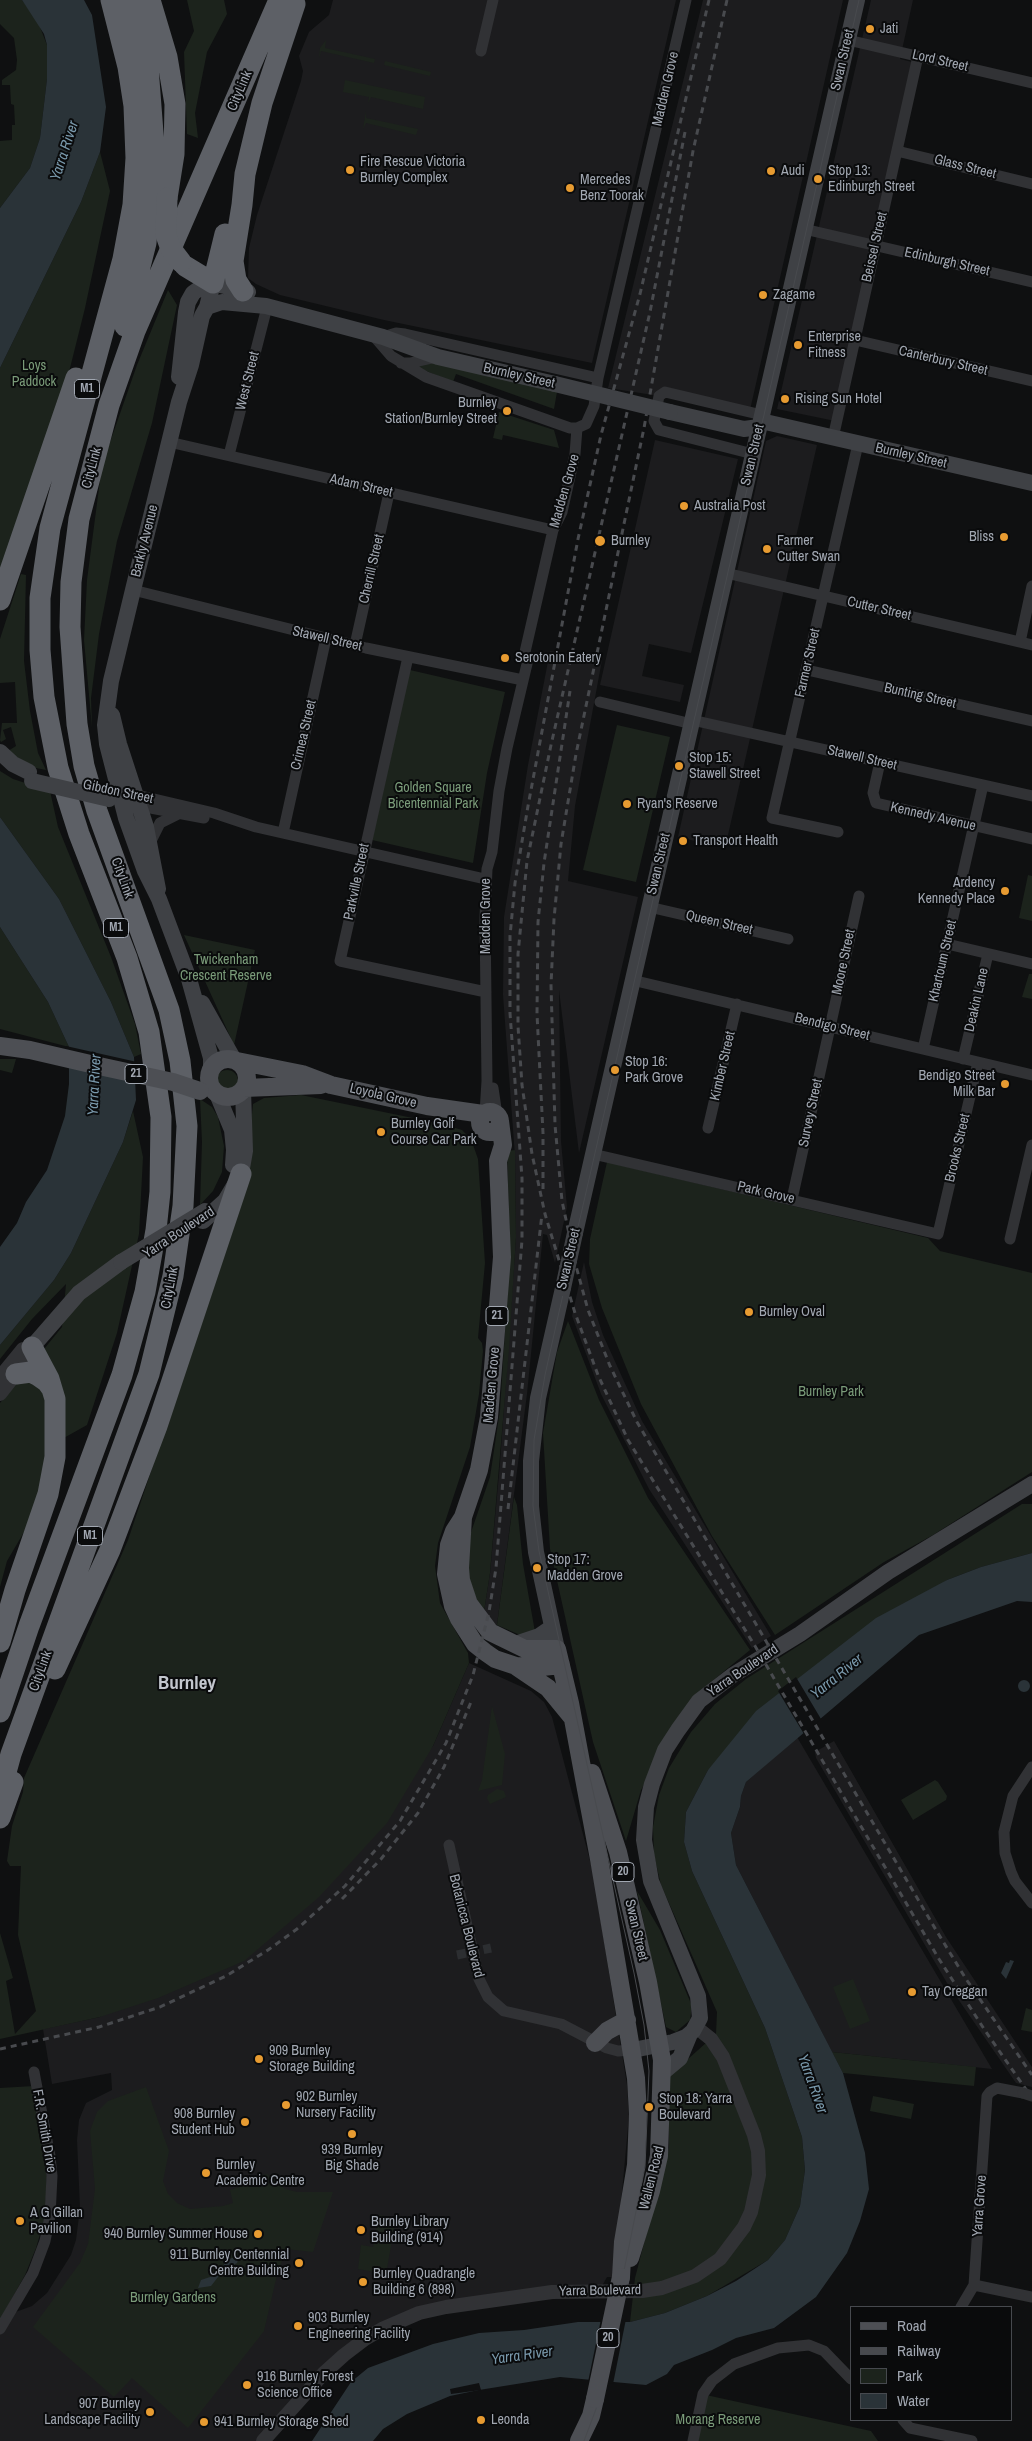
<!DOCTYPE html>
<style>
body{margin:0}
#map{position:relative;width:1032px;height:2441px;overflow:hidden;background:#0f1011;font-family:"Archivo Narrow",sans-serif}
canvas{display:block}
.legend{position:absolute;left:850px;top:2306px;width:162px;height:115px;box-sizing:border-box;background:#0a0b0c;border:1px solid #46494e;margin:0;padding:6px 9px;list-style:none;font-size:15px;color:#a1a7b1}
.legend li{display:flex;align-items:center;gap:10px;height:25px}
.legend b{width:25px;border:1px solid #46494e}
</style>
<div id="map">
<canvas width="1032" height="2441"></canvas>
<ul class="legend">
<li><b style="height:6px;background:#4d4f54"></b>Road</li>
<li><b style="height:6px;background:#484a4e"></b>Railway</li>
<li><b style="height:14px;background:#1c231c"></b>Park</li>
<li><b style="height:14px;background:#2a3338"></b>Water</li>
</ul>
</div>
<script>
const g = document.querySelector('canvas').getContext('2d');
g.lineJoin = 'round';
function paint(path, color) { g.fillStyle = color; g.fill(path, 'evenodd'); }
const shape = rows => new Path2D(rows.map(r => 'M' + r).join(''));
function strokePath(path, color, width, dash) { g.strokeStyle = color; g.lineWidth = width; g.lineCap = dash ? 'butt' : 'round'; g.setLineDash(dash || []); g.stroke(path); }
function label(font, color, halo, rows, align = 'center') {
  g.font = font + ' "Archivo Narrow",sans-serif'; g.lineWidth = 4; g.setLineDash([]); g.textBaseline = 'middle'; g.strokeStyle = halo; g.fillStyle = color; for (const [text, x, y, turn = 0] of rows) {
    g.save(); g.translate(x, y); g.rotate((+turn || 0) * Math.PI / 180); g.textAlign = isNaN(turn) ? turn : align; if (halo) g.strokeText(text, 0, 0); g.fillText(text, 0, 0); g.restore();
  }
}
paint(shape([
 [333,0,676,0,592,363,384,320,280,295,256,284,248,278,249,248,257,215,301,81,303,71,299,56,309,32,329,15],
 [703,0,843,0,750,410,608,388],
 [871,0,913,0,900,59,920,64,840,422,777,409],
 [777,436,817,445,725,848,678,837,766,441],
 [655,440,738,459,691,653,649,644,642,676,684,685,680,702,600,685],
 [550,651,602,660,575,806,568,881,638,897,579,1153,559,990,561,1141,567,1207,555,1263,547,1235,543,1234,527,1394,497,1625,483,1618,490,1573,500,1463,516,1237,515,1156,503,995,504,917,528,765],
 [584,1262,592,1302,603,1335,642,1421,771,1636,752,1648,649,1489,601,1394,572,1316],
 [469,1663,531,1691,544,1702,552,1717,593,1872,627,2085,629,2116,621,2203,621,2277,607,2277,602,2286,446,2307,365,2339,263,2441,0,2441,0,2329,10,2314,32,2306,47,2293,71,2255,76,2240,80,2208,77,2140,79,2120,86,2103,112,2090,111,2073,52,2084,43,2029,100,2017,433,1746],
 [797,1737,992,2069,832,2052,736,1865,731,1833,740,1807,741,1796,746,1782],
 [834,1741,946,1937,1032,2067,1032,2087,1016,2083,947,1983,816,1758,815,1752]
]), '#1c1c1e');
paint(shape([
 [0,0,22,0,38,22,47,45,47,79,40,138,30,168,0,208,0,141,12,140,12,125,15,125,14,105,11,104,10,85,2,85,2,80,16,70,17,60,14,38,0,24],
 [187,0,224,0,227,14,207,52,195,113,198,138,187,134,184,52,194,31],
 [326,40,325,48,375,59,374,63,321,51,319,58,320,48],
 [385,61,431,72,430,76,384,65],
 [345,80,425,97,423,109,371,97,368,103,369,97,343,92],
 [366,111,366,118,418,129,416,135,366,123,363,129],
 [100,152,110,191,85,308,68,376,0,574,0,368,81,202],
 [168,290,177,305,152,423,117,541,99,634,91,698,92,728,84,640,87,580,102,465,137,365],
 [432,362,557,392,554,409,456,374,453,382,414,366],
 [499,412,554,430,559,448,503,435,502,440,493,438],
 [21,574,26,575,24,661,30,711,38,753,46,770,31,767,8,751,16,746,11,727,3,730,6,739,1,742,0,740,2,723,17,723,15,682,0,683,0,639],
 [410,670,505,692,487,773,473,863,372,840],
 [617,725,670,737,636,882,583,870],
 [0,771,13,779,50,791,58,827,111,957,135,1024,141,1054,134,1057,111,1002,59,899,0,817],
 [1028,875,1032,876,1032,921,1019,918],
 [0,927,48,1002,69,1047,0,1029],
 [184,935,255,950,234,1045],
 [1029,974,1032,974,1032,999,1022,997],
 [0,1059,16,1059,12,1073,0,1070],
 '216 1081a11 11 0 1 1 22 0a11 11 0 1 1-22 0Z',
 [301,1095,442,1124,462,1130,471,1139,478,1159,485,1263,478,1338,482,1343,483,1351,479,1394,470,1447,438,1543,435,1566,440,1603,468,1653,469,1663,433,1746,387,1823,319,1897,244,1961,158,1998,100,2017,0,2039,0,1933,13,1978,6,1981,15,2034,36,2011,18,1935,21,1866,10,1866,7,1861,12,1826,23,1792,24,1778,128,1540,244,1194,253,1104,264,1098],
 [200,1099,212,1107,218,1117,224,1146,222,1172,213,1191,200,1205,202,1142],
 [133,1111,143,1157,139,1234,117,1333,87,1425,62,1439,34,1515,7,1561,0,1587,0,1403,62,1327,66,1284,32,1319,0,1359,0,1345,54,1280,71,1253,123,1142],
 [515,1150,516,1237,509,1349,490,1573,483,1618,465,1566,467,1544,490,1477,500,1410,510,1253,507,1151],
 [607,1162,928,1238,940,1251,1032,1273,1032,1472,933,1535,884,1562,775,1635,712,1536,641,1404,602,1308,589,1264,590,1239],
 [568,1321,599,1400,648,1498,750,1650,694,1696,641,1790,626,1841,593,1742,550,1549,543,1433,557,1352],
 [514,1497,517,1505,523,1564,535,1632,520,1635,497,1625],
 [1022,1504,1032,1504,1032,1553,981,1567,947,1580,708,1770,686,1812,684,1842,692,1871,765,2028,802,2137,805,2170,800,2206,785,2240,768,2260,707,2296,665,2313,630,2322,635,2278,669,2147,669,2076,716,2034,717,2012,661,1885,654,1855,653,1827,659,1795,669,1768,691,1732,715,1704,746,1679],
 [492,1706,505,1754,502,1785,478,1791,482,1780],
 [935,1780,938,1782,947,1796,946,1800,913,1820,901,1800],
 [497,1789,504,1791,506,1797,490,1804,487,1798,488,1795],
 [637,1891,660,1930,692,2006,690,2020,676,2032,666,2027],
 [853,1979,870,2021,850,2029,833,1987],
 [1026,2008,1032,2010,1032,2032,1021,2030],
 [832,2052,976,2067,974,2086,843,2073],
 [34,2086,47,2177,45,2217,36,2248,25,2275,0,2320,0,2088],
 [146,2087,169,2151,163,2181,168,2194,177,2203,190,2209,223,2206,233,2203,230,2190,243,2186,243,2179,267,2174,285,2189,297,2192,333,2192,313,2252,286,2249,277,2275,264,2331,188,2428,132,2378,114,2397,33,2327,80,2263,88,2244,95,2189,90,2131,97,2112,108,2101],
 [873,2096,914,2104,911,2119,870,2111],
 [379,2215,396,2218,386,2274,358,2269,361,2245,373,2247],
 [706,2395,871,2431,878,2441,693,2441]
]), '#1c231c');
paint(shape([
 [22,0,84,0,92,15,106,107,100,152,81,202,0,368,0,208,30,168,40,138,47,79,47,45,44,34],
 [0,817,59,899,111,1002,134,1057,136,1100,123,1142,71,1253,54,1280,0,1345,0,1247,17,1223,26,1202,47,1170,65,1116,69,1084,69,1047,48,1002,0,927],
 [1032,1553,1032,1602,1017,1601,919,1635,746,1782,741,1796,740,1807,731,1833,736,1865,843,2073,865,2153,869,2189,860,2221,847,2253,816,2297,774,2328,736,2338,712,2350,674,2365,667,2374,646,2385,560,2377,479,2390,450,2396,407,2414,383,2429,373,2441,312,2441,351,2382,368,2368,433,2344,479,2333,524,2330,578,2322,630,2322,665,2313,707,2296,736,2281,768,2260,785,2240,800,2206,805,2170,802,2137,765,2028,692,1871,684,1842,686,1812,708,1770,756,1711,876,1618,947,1580,981,1567],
 '1018 1686a6 6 0 1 1 12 0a6 6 0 1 1-12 0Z',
 [1010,1960,1014,1961,1006,1979,1001,1973,1006,1962,1009,1963],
 [235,2257,238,2260,237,2263,222,2272,211,2286,198,2288,201,2280,216,2275,221,2271,226,2260]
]), '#2a3338');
paint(shape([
 [66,1046,137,1062,138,1082,66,1066],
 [796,1677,821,1719,804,1734,778,1691],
 [601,2319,626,2319,613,2384,588,2382],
 [479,2383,481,2390,451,2394,450,2389]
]), '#0f1011');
strokePath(shape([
 [457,1955,491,1948]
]), '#2c2e31', 9, [9, 4.5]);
strokePath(shape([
 [848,40,1032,83],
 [481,51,493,0],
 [897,151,1032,184],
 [804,229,1032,282],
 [372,334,391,356,426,377,570,428,577,428,586,424,594,406,598,378,686,0],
 [383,337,396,333,405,334,598,378],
 [855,340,1032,381],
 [401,363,410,363,437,357],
 [833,438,918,56],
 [169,442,553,530],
 [753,454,659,430,654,421,659,396,665,392,762,415],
 [229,455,267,307],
 [726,573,1032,645],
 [133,590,366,648,523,680],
 [1020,642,1032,586],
 [355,645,389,493],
 [408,657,340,961,486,992],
 [807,670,1032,721],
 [600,702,692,724],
 [692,720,1032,796],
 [880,762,873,793,876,803,1032,839],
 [137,795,214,813,256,827,485,879],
 [140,806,204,818],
 [838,832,772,818,858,444],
 [283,833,326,638],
 [150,843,160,823,178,814],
 [649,907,788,939],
 [947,944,1032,964],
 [632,980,1032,1075],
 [923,1049,983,785],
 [963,1059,988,954],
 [493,1088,497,1115],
 [485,1113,487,1081,485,918,487,869,492,852,499,791,507,748,527,664,525,652,553,530,562,512,575,454,577,428],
 [708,1128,737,1004],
 [593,1154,938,1234,978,1062],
 [792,1199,859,896],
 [1010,1239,1032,1145],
 [1032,1767,1013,1796,1004,1832,1005,1853,1011,1872,1015,1881,1032,1903],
 [449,1845,479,1979,488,1997,504,2011,561,2024,607,2048,618,2051,633,2050],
 [974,2285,1032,2297],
 [961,2307,974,2285,987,2096,990,2092,997,2088,1023,2093],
 [0,2329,33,2273,45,2241,50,2216,52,2176,50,2156,34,2072],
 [903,2420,910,2428,972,2441],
 [693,2441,703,2394,712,2381,734,2364,778,2348,809,2345,824,2351,851,2379]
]), '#313235', 11);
strokePath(shape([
 [0,1377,23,1349,32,1347],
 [0,1394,29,1357,32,1347],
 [263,2441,324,2373,344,2355,365,2339,382,2329,419,2313,446,2307,552,2292,642,2291,662,2288,695,2276,720,2259,744,2227,751,2212,759,2175,758,2151,754,2135,723,2057,711,2039,696,2027]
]), '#313235', 14);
strokePath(shape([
 [207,307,222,302,266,306,383,337,438,357,555,384],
 [179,377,186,312,188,302,193,293,203,286,213,283,248,292],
 [670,412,744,429,759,427],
 [761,421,1032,483],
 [112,715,119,744,146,827,158,889],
 [0,752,13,764,29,772],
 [202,1003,234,1060],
 [211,1068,211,1058,189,979,159,899,145,871,126,818,107,744,105,725,111,681,133,590,179,402,191,365,202,316,207,307,213,283],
 [217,1094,232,1130,234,1150,233,1165],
 [203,1221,225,1201,241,1174,245,1151,243,1090],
 [575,1233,857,0],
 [32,1347,79,1293,121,1262],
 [515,1644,539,1636,552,1627],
 [557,1649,536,1552,531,1506,531,1461,538,1398,563,1288],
 [633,2050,673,2042,686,2037,693,2031,700,2018,698,1996,651,1881,644,1840,646,1807,652,1784,665,1750,678,1730,699,1701,733,1675,800,1634,888,1572,1032,1484],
 [662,2073,680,2058,690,2034]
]), '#3f4145', 16);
strokePath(shape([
 [0,1046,30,1050,99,1066],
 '209 1078a19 19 0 1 1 38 0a19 19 0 1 1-38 0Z',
 [237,1061,302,1074,331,1085,427,1106,483,1114],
 [244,1088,321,1085],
 '480 1122a10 10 0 1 1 20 0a10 10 0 1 1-20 0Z',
 [500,1121,503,1145,498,1161,502,1257,489,1417,479,1470,463,1517,454,1531,449,1545,446,1574,453,1606,459,1619,475,1644,485,1652,495,1659,516,1666,542,1667,561,1665],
 [463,1517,460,1568,461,1580,469,1604,490,1632,525,1649,557,1649,570,1703,599,1859,636,2078,638,2114,636,2165,623,2242,621,2277],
 [517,1667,548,1688,571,1716],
 [592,1773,618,1852,648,1982,662,2060,659,2156,651,2191,630,2258],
 [595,2043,607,2031,627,2020],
 [579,2441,591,2416,595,2399]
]), '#4d4f54', 18);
strokePath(shape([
 [150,0,167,57,175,104,174,154,167,198],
 [185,266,213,283,225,234],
 [243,291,236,280,233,261,242,205,245,174,262,103,295,4],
 [125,326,146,243,154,146,148,67,130,0],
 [0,600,76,378],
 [16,1374,31,1372,37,1375,47,1382,52,1389],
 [0,1642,15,1590,48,1494,55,1457,55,1399,49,1379,32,1347],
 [55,1669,110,1550,157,1426,241,1174],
 [0,1712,29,1626,122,1375,145,1292,156,1230,160,1192,161,1117,149,1032,127,958,79,834,58,768,44,697,40,650,40,598,50,528,123,259,133,205,136,158,134,106,128,67,111,0],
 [0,1794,11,1754,149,1374,173,1276,183,1206,187,1126,180,1061,169,1010,97,811,84,766,77,724,70,627,71,582,79,519,109,405,135,331,279,0],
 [0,1818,13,1782]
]), '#5d6066', 21);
strokePath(shape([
 [584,2441,596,2409,645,2167,649,2071,644,2025,634,1973,539,1551,533,1506,534,1440,545,1375,576,1236,859,0]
]), '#484a4e', 1);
strokePath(shape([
 [727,0,693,151,644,428,576,754,561,844,554,919,551,985,555,1125,562,1201,576,1266,588,1310,610,1366,637,1422,936,1930,966,1979,1032,2075],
 [685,132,650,312,551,745,527,861,518,954,518,1026,522,1085,532,1154,545,1214,575,1313,598,1375,628,1440,755,1646,939,1959,986,2032,1032,2098],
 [543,1189,543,1133,537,1014,538,922,544,863,570,691],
 [508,1509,542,1214],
 [342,1899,381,1859,418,1813,444,1767,471,1702],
 [0,2049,99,2027,160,2007,226,1976,268,1950,297,1929,345,1886,400,1821,446,1743,473,1675,489,1612,496,1568,522,1240,522,1178,510,1013,510,936,515,883,528,806,578,539,601,435,640,294,709,0]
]), '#484a4e', 3, [6, 5]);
strokePath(shape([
 [1023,2093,1032,2096]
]), '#313235', 11);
strokePath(shape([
 [555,384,670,412],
 [32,781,109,799],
 [121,1262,205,1211],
 [563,1288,575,1233]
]), '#3f4145', 16);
strokePath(shape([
 [99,1066,173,1082,200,1091],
 [595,2399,621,2277]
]), '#4d4f54', 18);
strokePath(shape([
 [167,198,166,235,171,249,181,262]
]), '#5d6066', 21);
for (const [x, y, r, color] of [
 [870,29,5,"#e79b31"],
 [350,170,5,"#e79b31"],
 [771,171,5,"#e79b31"],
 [818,179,5,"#e79b31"],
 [570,188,5,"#e79b31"],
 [763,295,5,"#e79b31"],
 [798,345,5,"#e79b31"],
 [785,399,5,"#e79b31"],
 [507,411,5,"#e79b31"],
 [684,506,5,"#e79b31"],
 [1004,537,5,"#e79b31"],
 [600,541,6,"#e79b31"],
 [767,549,5,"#e79b31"],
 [505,658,5,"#e79b31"],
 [679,766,5,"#e79b31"],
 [627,804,5,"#e79b31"],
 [683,841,5,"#e79b31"],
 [1005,891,5,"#e79b31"],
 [615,1070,5,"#e79b31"],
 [1005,1084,5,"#e79b31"],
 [381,1132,5,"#e79b31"],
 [749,1312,5,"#e79b31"],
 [537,1568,5,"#e79b31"],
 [912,1992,5,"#e79b31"],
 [259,2059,5,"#e79b31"],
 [286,2105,5,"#e79b31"],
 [649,2107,5,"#e79b31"],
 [245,2122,5,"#e79b31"],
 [352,2134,5,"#e79b31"],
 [206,2173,5,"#e79b31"],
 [20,2221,5,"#e79b31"],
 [361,2230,5,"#e79b31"],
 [258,2234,5,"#e79b31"],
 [299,2263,5,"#e79b31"],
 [363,2282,5,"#e79b31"],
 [298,2326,5,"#e79b31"],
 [247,2385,5,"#e79b31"],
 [150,2412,5,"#e79b31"],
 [481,2420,5,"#e79b31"],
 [204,2422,5,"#e79b31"]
]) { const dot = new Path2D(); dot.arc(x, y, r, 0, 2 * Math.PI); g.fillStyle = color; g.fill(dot); strokePath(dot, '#0a0b0c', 2); }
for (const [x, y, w] of [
 [87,389,25],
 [116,928,25],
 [136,1074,22],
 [497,1316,22],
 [90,1536,25],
 [623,1872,22],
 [608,2338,22]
]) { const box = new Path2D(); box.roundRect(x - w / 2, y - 9.5, w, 19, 4); g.fillStyle = '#0a0b0c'; g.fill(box); strokePath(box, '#a1a7b1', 1); }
label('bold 12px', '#a1a7b1', null, [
 ["M1",87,389],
 ["M1",116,928],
 ["21",136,1074],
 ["21",497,1316],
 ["M1",90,1536],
 ["20",623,1872],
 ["20",608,2338]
]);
label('14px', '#a1a7b1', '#0a0b0c', [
 ["Jati",880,29],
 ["Fire Rescue Victoria",360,162],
 ["Burnley Complex",360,178],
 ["Audi",781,171],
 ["Stop 13:",828,171],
 ["Edinburgh Street",828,187],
 ["Mercedes",580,180],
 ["Benz Toorak",580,196],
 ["Zagame",773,295],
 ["Enterprise",808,337],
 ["Fitness",808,353],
 ["Rising Sun Hotel",795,399],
 ["Burnley",497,403,"right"],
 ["Station/Burnley Street",497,419,"right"],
 ["Australia Post",694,506],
 ["Bliss",994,537,"right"],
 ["Burnley",611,541],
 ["Farmer",777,541],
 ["Cutter Swan",777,557],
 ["Serotonin Eatery",515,658],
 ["Stop 15:",689,758],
 ["Stawell Street",689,774],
 ["Ryan's Reserve",637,804],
 ["Transport Health",693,841],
 ["Ardency",995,883,"right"],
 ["Kennedy Place",995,899,"right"],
 ["Stop 16:",625,1062],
 ["Park Grove",625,1078],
 ["Bendigo Street",995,1076,"right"],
 ["Milk Bar",995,1092,"right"],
 ["Burnley Golf",391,1124],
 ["Course Car Park",391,1140],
 ["Burnley Oval",759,1312],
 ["Stop 17:",547,1560],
 ["Madden Grove",547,1576],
 ["Tay Creggan",922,1992],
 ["909 Burnley",269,2051],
 ["Storage Building",269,2067],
 ["902 Burnley",296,2097],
 ["Nursery Facility",296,2113],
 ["Stop 18: Yarra",659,2099],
 ["Boulevard",659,2115],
 ["908 Burnley",235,2114,"right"],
 ["Student Hub",235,2130,"right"],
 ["939 Burnley",352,2150,"center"],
 ["Big Shade",352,2166,"center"],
 ["Burnley",216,2165],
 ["Academic Centre",216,2181],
 ["A G Gillan",30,2213],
 ["Pavilion",30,2229],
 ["Burnley Library",371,2222],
 ["Building (914)",371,2238],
 ["940 Burnley Summer House",248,2234,"right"],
 ["911 Burnley Centennial",289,2255,"right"],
 ["Centre Building",289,2271,"right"],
 ["Burnley Quadrangle",373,2274],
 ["Building 6 (898)",373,2290],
 ["903 Burnley",308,2318],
 ["Engineering Facility",308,2334],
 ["916 Burnley Forest",257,2377],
 ["Science Office",257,2393],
 ["907 Burnley",140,2404,"right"],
 ["Landscape Facility",140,2420,"right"],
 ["Leonda",491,2420],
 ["941 Burnley Storage Shed",214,2422]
], 'left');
label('14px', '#a1a7b1', '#0a0b0c', [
 ["Swan Street",843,60,-77],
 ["Lord Street",940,61,13],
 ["Madden Grove",666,89,-77],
 ["CityLink",240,91,-67],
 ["Glass Street",965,167,14],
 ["Beissel Street",875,247,-77],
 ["Edinburgh Street",947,262,13],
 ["Canterbury Street",943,361,13],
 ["Burnley Street",519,376,13],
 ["West Street",248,381,-76],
 ["Swan Street",753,455,-77],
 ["Burnley Street",911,456,13],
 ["CityLink",92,468,-75],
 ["Adam Street",361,486,13],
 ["Madden Grove",565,491,-74],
 ["Barkly Avenue",145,541,-76],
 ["Cherrill Street",372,569,-77],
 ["Cutter Street",879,609,13],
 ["Stawell Street",327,639,13],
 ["Farmer Street",808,663,-77],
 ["Bunting Street",920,696,13],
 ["Crimea Street",304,735,-77],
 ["Stawell Street",862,758,13],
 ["Gibdon Street",118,792,12],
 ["Kennedy Avenue",933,817,13],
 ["Swan Street",659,864,-77],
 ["CityLink",122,878,70],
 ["Parkville Street",357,882,-78],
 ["Madden Grove",486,916,-90],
 ["Queen Street",719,923,13],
 ["Khartoum Street",943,961,-77],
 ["Moore Street",844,962,-78],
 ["Deakin Lane",977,1000,-77],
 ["Bendigo Street",832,1027,14],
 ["Kimber Street",723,1066,-77],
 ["Loyola Grove",383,1096,13],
 ["Survey Street",811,1113,-78],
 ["Brooks Street",958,1148,-77],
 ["Park Grove",766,1193,13],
 ["Yarra Boulevard",179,1233,-33],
 ["Swan Street",569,1259,-77],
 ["CityLink",170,1288,-79],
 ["Madden Grove",492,1385,-85],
 ["CityLink",41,1671,-70],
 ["Yarra Boulevard",743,1671,-34],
 ["Botanicca Boulevard",466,1926,76],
 ["Swan Street",636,1930,77],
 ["F.R. Smith Drive",44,2131,80],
 ["Wallen Road",652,2178,-76],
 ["Yarra Grove",980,2206,-86],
 ["Yarra Boulevard",600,2291,-1]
]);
label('14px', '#7a9b79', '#0a0b0c', [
 ["Loys",34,366],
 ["Paddock",34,382],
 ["Golden Square",433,788],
 ["Bicentennial Park",433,804],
 ["Twickenham",226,960],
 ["Crescent Reserve",226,976],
 ["Burnley Park",831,1392],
 ["Burnley Gardens",173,2298],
 ["Morang Reserve",718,2420]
]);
label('italic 15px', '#7998ab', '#0a0b0c', [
 ["Yarra River",65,151,-72],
 ["Yarra River",95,1085,-87],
 ["Yarra River",837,1677,-39],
 ["Yarra River",812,2084,70],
 ["Yarra River",522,2356,-8]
]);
label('bold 19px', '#c2c6cd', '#0a0b0c', [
 ["Burnley",187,1684]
]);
</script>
